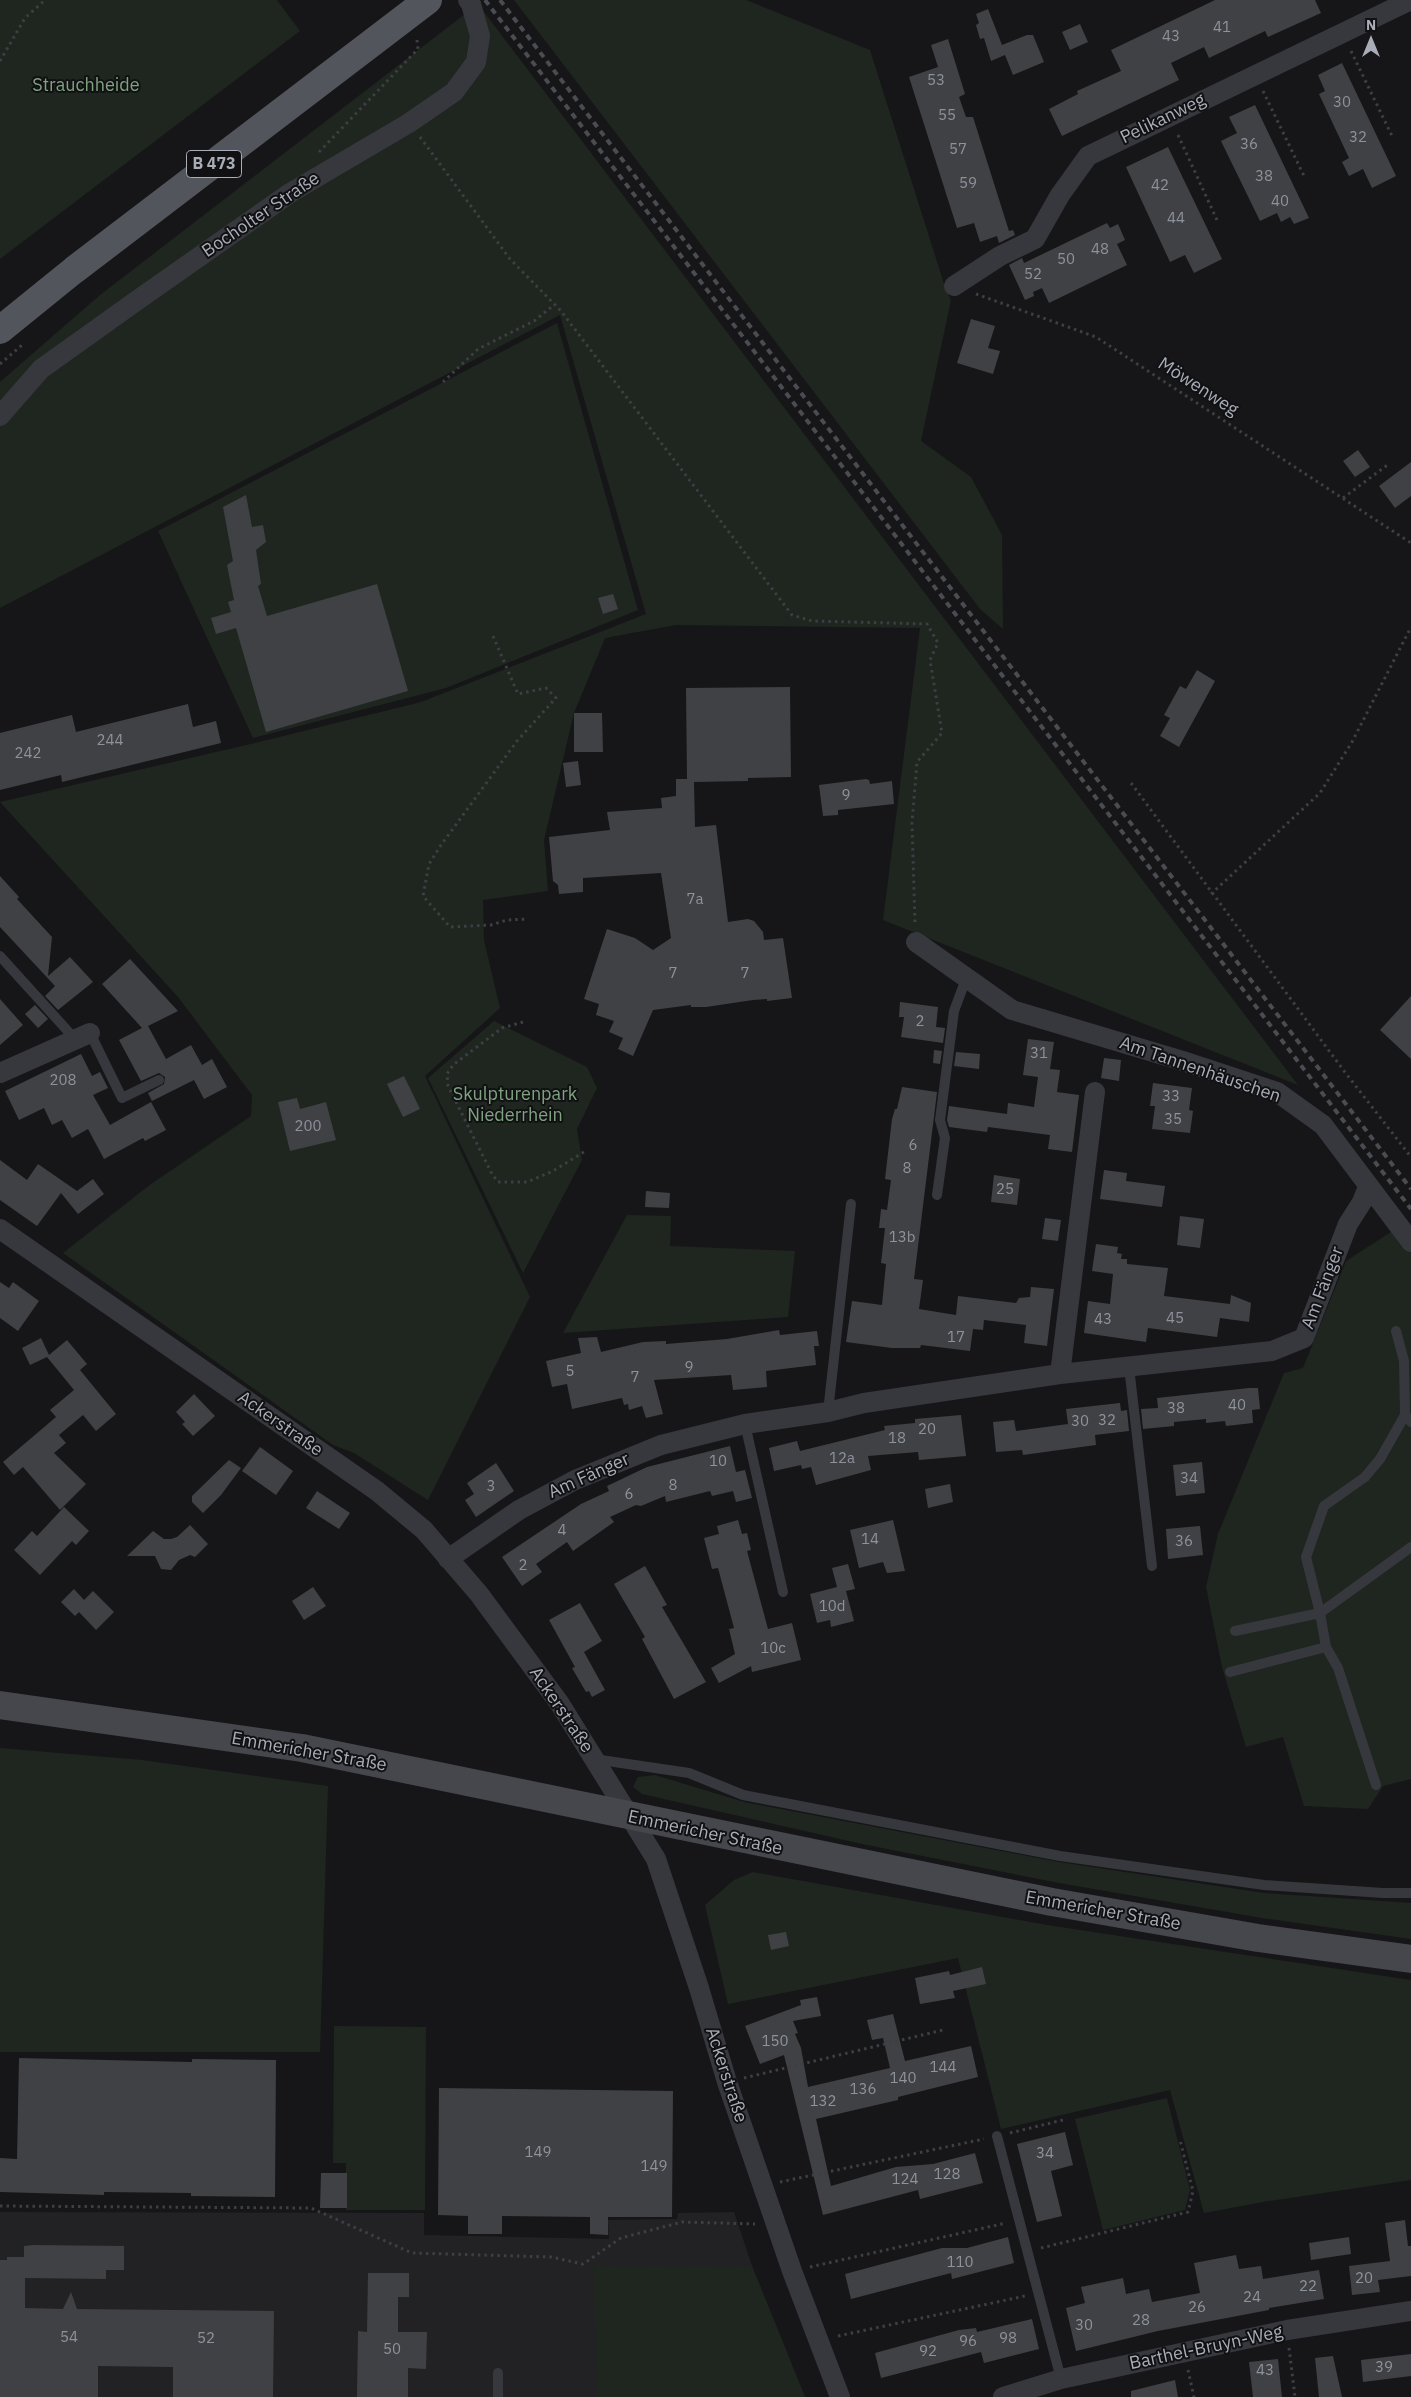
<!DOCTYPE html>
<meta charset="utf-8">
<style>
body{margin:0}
#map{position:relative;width:1411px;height:2397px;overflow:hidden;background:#161618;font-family:"IBM Plex Sans",sans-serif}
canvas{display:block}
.north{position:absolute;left:1346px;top:15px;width:50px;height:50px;-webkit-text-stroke:4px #111113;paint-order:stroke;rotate:0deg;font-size:14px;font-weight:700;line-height:20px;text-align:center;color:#a8adb8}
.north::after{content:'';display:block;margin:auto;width:18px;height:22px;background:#a8adb8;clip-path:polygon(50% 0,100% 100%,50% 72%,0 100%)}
</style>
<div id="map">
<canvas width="1411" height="2397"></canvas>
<div class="north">N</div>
</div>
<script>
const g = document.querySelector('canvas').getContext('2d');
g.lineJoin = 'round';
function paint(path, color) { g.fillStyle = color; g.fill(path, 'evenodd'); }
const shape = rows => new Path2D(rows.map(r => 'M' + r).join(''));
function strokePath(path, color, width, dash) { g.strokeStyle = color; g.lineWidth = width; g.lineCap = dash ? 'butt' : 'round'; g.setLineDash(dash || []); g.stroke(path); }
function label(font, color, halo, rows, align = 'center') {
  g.font = font + ' "IBM Plex Sans",sans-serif'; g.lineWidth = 4; g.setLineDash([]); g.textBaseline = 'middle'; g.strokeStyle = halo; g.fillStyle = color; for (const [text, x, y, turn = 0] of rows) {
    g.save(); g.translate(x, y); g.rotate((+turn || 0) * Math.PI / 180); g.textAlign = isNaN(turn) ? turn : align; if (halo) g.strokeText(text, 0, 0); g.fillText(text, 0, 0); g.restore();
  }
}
paint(shape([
 [0,2212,424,2213,424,2235,609,2239,608,2220,677,2219,678,2213,734,2212,752,2266,805,2397,0,2397]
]), '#222225');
paint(shape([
 [0,0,277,0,300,31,0,259],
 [514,0,746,0,870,50,945,287,951,300,921,441,971,477,1002,535,1003,629,980,609],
 [478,4,1298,1085,883,920,920,628,676,625,605,638,574,713,544,840,548,891,483,900,484,940,500,1008,425,1076,530,1297,428,1500,354,1453,333,1445,63,1253,151,1184,251,1116,252,1095,178,997,0,802,255,743,421,702,646,614,560,315,0,608,0,382,100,295],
 [557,323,638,610,446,688,253,738,158,531],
 [494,1021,587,1067,597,1088,577,1129,582,1160,523,1273,428,1078],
 [627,1215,671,1216,670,1246,795,1251,788,1317,563,1333],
 [1394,1230,1411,1253,1411,1779,1383,1786,1368,1809,1304,1806,1283,1737,1246,1747,1222,1667,1206,1587,1218,1534,1284,1373,1303,1368,1346,1261],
 [0,1748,142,1760,328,1786,320,2052,0,2052],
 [655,1775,744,1802,1059,1862,1264,1893,1411,1903,1411,1939,1262,1918,1059,1883,862,1844,642,1794,633,1787,638,1777],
 [753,1872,1047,1925,1411,1980,1411,2180,1263,2202,1204,2213,1170,2090,1001,2129,958,1958,728,2004,705,1905,734,1880],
 [334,2026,426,2027,425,2210,346,2210,346,2163,333,2163],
 [1167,2098,1190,2190,1185,2210,1103,2230,1075,2119],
 [593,2265,752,2266,805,2397,597,2397]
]), '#1e261f');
paint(shape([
 [1215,0,1315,0,1321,13,1268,37,1265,31,1209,58,1204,47,1171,63,1179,80,1062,136,1049,109,1078,94,1077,91,1121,71,1111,50],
 [988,9,1002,45,1027,35,1033,35,1044,62,1013,75,1005,55,991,61,984,38,980,39,976,25,979,23,976,14],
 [1080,24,1088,42,1070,50,1062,32],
 [948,39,965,94,959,97,966,117,973,117,1009,231,1013,230,1015,235,999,243,997,236,980,242,974,223,957,228,909,77,938,67,931,45],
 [1342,63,1396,176,1372,188,1363,169,1349,176,1342,162,1349,158,1319,94,1325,91,1318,75],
 [1255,105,1309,218,1294,224,1290,217,1281,222,1277,213,1260,221,1221,141,1237,133,1229,117],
 [1168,147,1222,259,1194,273,1185,255,1170,262,1126,167],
 [1107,223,1110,228,1118,224,1125,240,1117,244,1127,265,1049,303,1042,288,1033,292,1034,296,1025,300,1009,265,1022,258,1024,263],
 [971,319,995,326,988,348,1000,351,993,374,957,363],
 [1358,450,1370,467,1355,477,1343,461],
 [1411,462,1411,496,1395,508,1379,486],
 [246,495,252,527,263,525,266,542,256,550,261,584,258,586,267,616,377,584,408,691,266,732,236,628,216,634,211,618,231,612,228,602,234,600,227,565,233,561,223,507],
 [613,594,618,609,603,614,598,598],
 [1197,670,1215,681,1179,747,1160,736,1170,718,1164,715,1180,686,1186,689],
 [790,687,791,777,748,778,748,781,694,782,695,827,716,825,728,922,748,919,754,921,763,932,764,940,783,938,792,998,767,1001,767,999,753,1000,706,1007,691,1007,691,1005,653,1010,633,1056,618,1049,623,1038,609,1032,614,1021,596,1015,599,1004,584,999,607,929,635,938,653,950,671,938,661,873,583,878,583,892,559,894,558,885,553,881,549,837,610,830,607,812,662,808,661,798,676,796,676,779,687,779,686,688],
 [188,704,193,727,216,721,221,743,62,782,61,775,0,790,0,733,72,715,76,732],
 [574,713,602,713,603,752,574,752],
 [578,761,581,785,566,787,563,763],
 [866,779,869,780,870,784,892,781,894,804,838,810,838,815,823,816,819,785],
 [0,876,19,897,17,899,52,937,48,976,70,957,93,982,58,1010,45,996,55,986,0,927],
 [130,959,178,1011,148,1026,166,1059,191,1045,202,1065,212,1059,227,1087,204,1099,194,1080,152,1101,148,1093,164,1084,165,1077,159,1073,141,1081,119,1040,142,1028,102,984],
 [1411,996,1411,1059,1380,1030],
 [0,999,23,1025,0,1045],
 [900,1002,938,1007,936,1027,945,1028,943,1043,901,1037,904,1017,899,1017],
 [35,1005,48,1019,38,1028,25,1014],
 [1028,1039,1054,1042,1050,1069,1060,1070,1057,1092,1079,1095,1072,1152,1048,1149,1050,1135,988,1127,987,1132,949,1127,947,1120,949,1106,1007,1114,1008,1103,1034,1107,1038,1077,1023,1075],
 [934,1050,942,1051,940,1064,933,1063],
 [956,1052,980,1054,979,1069,954,1066],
 [81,1054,92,1076,100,1072,108,1088,93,1095,110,1125,151,1102,166,1130,145,1141,143,1138,104,1159,88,1129,72,1138,62,1120,52,1125,44,1108,19,1120,5,1091],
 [1104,1058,1121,1060,1119,1081,1101,1078],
 [404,1076,420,1109,403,1117,387,1084],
 [1153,1083,1192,1088,1189,1110,1193,1111,1190,1133,1152,1129,1155,1106,1150,1106],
 [902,1087,937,1092,914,1279,923,1280,919,1309,956,1315,958,1296,1016,1303,1019,1298,1030,1297,1031,1287,1054,1289,1047,1346,1024,1343,1026,1325,984,1320,983,1330,973,1329,970,1351,921,1345,920,1348,892,1348,846,1342,852,1301,882,1305,886,1264,881,1263,885,1228,879,1228,881,1209,887,1210,891,1180,885,1179,892,1119,895,1109,897,1109],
 [297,1098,300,1109,326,1102,336,1140,290,1151,278,1102],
 [0,1160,27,1180,38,1164,77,1191,93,1179,104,1194,78,1214,61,1193,37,1226,0,1200],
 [1104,1170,1127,1173,1126,1181,1165,1186,1162,1207,1100,1199],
 [994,1175,1020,1179,1017,1205,991,1202],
 [646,1191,670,1193,669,1208,645,1207],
 [1180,1216,1204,1219,1200,1248,1177,1245],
 [1045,1218,1061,1220,1058,1241,1042,1239],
 [1096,1244,1118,1247,1117,1253,1122,1254,1121,1259,1127,1259,1127,1264,1168,1268,1164,1296,1230,1304,1231,1295,1251,1303,1249,1322,1220,1318,1217,1337,1148,1328,1146,1342,1084,1333,1088,1301,1110,1304,1113,1274,1092,1271],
 [0,1282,9,1288,13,1282,39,1301,18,1331,0,1318],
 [779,1330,780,1335,817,1331,819,1346,814,1346,816,1365,766,1371,767,1387,733,1390,731,1375,654,1380,663,1414,646,1418,642,1406,629,1410,628,1404,624,1405,622,1398,572,1409,567,1384,552,1387,546,1361,581,1353,578,1338,597,1337,601,1352,643,1342,666,1341,666,1344,727,1339],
 [41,1338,49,1355,67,1340,87,1364,80,1370,116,1414,96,1431,83,1415,59,1435,66,1443,54,1453,86,1484,60,1510,23,1467,14,1475,3,1462,56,1417,50,1410,74,1390,47,1357,30,1365,22,1348],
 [1249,1388,1258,1388,1260,1409,1252,1410,1253,1423,1226,1426,1225,1421,1206,1423,1206,1419,1174,1422,1174,1426,1143,1429,1141,1409,1158,1408,1157,1398],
 [194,1394,215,1416,193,1436,182,1424,185,1422,176,1412],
 [1120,1403,1121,1411,1127,1410,1129,1431,1095,1435,1096,1445,1023,1455,1022,1450,996,1452,993,1422,1014,1420,1016,1431,1068,1424,1066,1409],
 [961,1415,966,1456,919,1460,918,1452,868,1456,871,1470,816,1485,811,1467,802,1469,801,1465,774,1471,769,1448,797,1441,800,1451,885,1430,884,1426,915,1423,915,1419],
 [730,1446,736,1472,745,1470,752,1498,736,1502,733,1491,712,1496,710,1491,666,1502,665,1496,641,1506,636,1505,610,1517,614,1522,573,1551,567,1542,536,1564,542,1572,522,1586,502,1557,581,1504,609,1491,607,1486,647,1467],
 [260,1447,293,1471,276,1495,242,1471],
 [229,1460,241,1468,221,1495,203,1513,192,1502,192,1496],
 [1202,1462,1205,1493,1176,1496,1173,1465],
 [496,1463,514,1491,476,1517,465,1500,474,1494,467,1483],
 [950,1484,953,1502,928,1508,925,1489],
 [317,1491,350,1513,339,1529,306,1508],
 [64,1507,89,1531,76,1545,72,1541,40,1575,14,1550,32,1531,37,1536],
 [738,1520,742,1534,747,1533,751,1550,747,1551,768,1629,792,1623,801,1660,752,1672,751,1666,719,1683,711,1668,735,1654,729,1629,734,1628,718,1568,712,1569,704,1538,719,1534,717,1526],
 [893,1520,905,1571,887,1573,883,1562,859,1568,850,1530],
 [190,1525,208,1544,195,1557,190,1555,179,1560,171,1570,161,1569,155,1556,127,1556,153,1531,164,1539,171,1539,177,1537],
 [1200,1526,1203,1555,1168,1559,1166,1529],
 [848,1564,855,1589,846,1591,854,1621,831,1627,830,1620,817,1623,810,1594,837,1587,832,1568],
 [645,1566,667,1605,662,1607,706,1682,674,1699,642,1639,645,1637,614,1584],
 [313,1587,326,1606,304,1620,292,1601],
 [74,1589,84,1600,93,1591,114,1612,96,1630,79,1612,75,1616,61,1602],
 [580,1603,602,1641,584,1652,605,1690,592,1697,589,1691,586,1692,572,1668,575,1667,549,1620],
 [786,1932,789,1946,771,1950,768,1935],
 [982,1967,986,1984,953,1991,955,1998,920,2004,915,1978,949,1971,950,1975],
 [817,1997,821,2016,793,2021,798,2033,795,2034,801,2048,808,2087,890,2068,883,2038,872,2040,867,2020,893,2014,905,2061,971,2046,978,2077,898,2097,898,2100,816,2119,831,2186,896,2167,933,2164,975,2153,983,2183,920,2199,918,2190,823,2215,784,2055,760,2064,745,2026,801,2005,800,2000],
 [19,2058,192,2062,192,2059,276,2060,275,2197,191,2196,191,2193,104,2192,104,2195,0,2192,0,2158,17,2159],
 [439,2088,673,2091,672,2217,608,2217,608,2235,590,2234,590,2217,502,2216,502,2234,468,2234,468,2216,438,2215],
 [1065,2132,1073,2165,1051,2171,1062,2216,1037,2222,1017,2144],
 [321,2173,347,2173,347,2208,320,2208],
 [1405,2220,1408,2246,1411,2246,1411,2276,1378,2280,1380,2292,1352,2295,1349,2266,1390,2261,1385,2223],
 [1008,2237,1014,2263,952,2279,951,2273,851,2299,845,2274,942,2248,967,2248],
 [1349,2237,1351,2254,1311,2260,1309,2243],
 [33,2245,124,2246,124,2270,106,2270,106,2279,25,2278,25,2308,63,2309,71,2292,77,2309,274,2311,273,2397,173,2397,173,2367,98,2366,98,2397,0,2397,0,2260,7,2260,7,2257,24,2257,24,2246],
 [1236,2255,1239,2269,1261,2266,1263,2279,1319,2270,1324,2299,1269,2308,1269,2310,1158,2331,1076,2351,1066,2308,1085,2303,1081,2287,1123,2278,1126,2294,1149,2289,1152,2302,1200,2293,1194,2263],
 [368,2273,409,2273,409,2297,398,2297,398,2332,427,2332,426,2369,408,2368,408,2397,357,2397,358,2331,367,2332],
 [1032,2319,1039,2349,984,2363,981,2352,881,2378,875,2353,959,2330,976,2328,977,2332],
 [1411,2354,1411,2376,1363,2382,1361,2360],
 [1333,2356,1342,2397,1319,2397,1315,2358],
 [1278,2359,1282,2397,1253,2397,1249,2362],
 [1175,2380,1178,2397,1131,2397,1131,2391]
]), '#404145');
strokePath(shape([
 [1351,51,1392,136],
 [0,61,25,18,45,0],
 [1263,91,1305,178],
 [1178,135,1217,220],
 [420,137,510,259,561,311,792,615,812,621,927,624,938,643,930,660,942,733,917,762,912,823,915,924],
 [319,152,418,49,417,40],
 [976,294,1096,337,1411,543],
 [0,364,22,345],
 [443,382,478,349,534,321,554,305],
 [1343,498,1390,463],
 [493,636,518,694,546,688,556,698,517,741,441,845,429,864,423,896,450,927,491,925,507,920,527,919],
 [1131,783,1344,1071,1411,1157],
 [1211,894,1320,793,1352,742,1411,627],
 [523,1022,502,1028,453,1065,447,1074,448,1086,492,1174,498,1182,527,1182,553,1171,587,1150],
 [744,2078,943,2030],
 [1010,2133,1067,2119],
 [780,2182,984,2139],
 [0,2206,311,2208,412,2253,551,2257,583,2264,621,2238,682,2222,755,2224],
 [1041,2248,1188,2212,1193,2191,1180,2140],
 [810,2267,1006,2223],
 [838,2336,1025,2296],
 [1289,2348,1295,2397],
 [1188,2370,1194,2397]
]), '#3d3f44', 3, [2.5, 4]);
strokePath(shape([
 [0,956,75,1039],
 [90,1033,122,1098,159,1080],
 [937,1195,945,1138,940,1120,954,1011,966,979],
 [1396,1331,1404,1361,1405,1415,1411,1422],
 [1129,1367,1152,1566],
 [828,1412,851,1204],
 [1405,1415,1380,1459,1365,1477,1324,1506,1306,1557,1320,1613,1411,1547],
 [745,1424,783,1592],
 [1235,1631,1320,1613,1326,1647,1338,1668,1376,1785],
 [1230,1672,1326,1647],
 [594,1759,689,1773,743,1795,1060,1856,1264,1885,1383,1893,1411,1893],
 [997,2136,1061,2379],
 [498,2397,498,2373]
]), '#37383d', 10);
strokePath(shape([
 [954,286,1000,256,1035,239,1060,195,1088,156,1411,0],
 [0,416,41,369,139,299,290,193,409,123,454,92,476,62,480,36,471,4,468,0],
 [916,942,1012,1010,1183,1061,1277,1092,1323,1125,1411,1242],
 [0,1073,90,1033],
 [0,1229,377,1491,424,1530,479,1594,560,1704,656,1859,699,1988,727,2082,792,2271,840,2397],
 [1060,1374,1095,1092],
 [448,1559,519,1510,575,1480,661,1445,745,1424,828,1412,864,1403,1060,1374,1272,1351,1304,1338,1348,1224,1362,1202,1368,1187],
 [1003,2397,1061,2379,1287,2330,1411,2311]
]), '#37383d', 20);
strokePath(shape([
 [0,1705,302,1748,1052,1902,1258,1938,1411,1959]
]), '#45474d', 28);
strokePath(shape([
 [0,330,74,270,428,0]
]), '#53555c', 28);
strokePath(shape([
 [485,0,1411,1209],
 [500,0,1411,1189]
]), '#4a4c52', 4, [6, 5]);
label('15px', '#8e929b', null, [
 ["41",1222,28],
 ["43",1171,37],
 ["53",936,81],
 ["30",1342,103],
 ["55",947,116],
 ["32",1358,138],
 ["36",1249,145],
 ["57",958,150],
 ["38",1264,177],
 ["59",968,184],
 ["42",1160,186],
 ["40",1280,202],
 ["44",1176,219],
 ["48",1100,250],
 ["50",1066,260],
 ["52",1033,275],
 ["244",110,741],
 ["242",28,754],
 ["9",846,796],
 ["7a",695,900],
 ["7",673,974],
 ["7",745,974],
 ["2",920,1022],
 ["31",1039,1054],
 ["208",63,1081],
 ["33",1171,1097],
 ["35",1173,1120],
 ["200",308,1127],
 ["6",913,1146],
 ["8",907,1169],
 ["25",1005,1190],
 ["13b",902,1238],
 ["45",1175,1319],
 ["43",1103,1320],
 ["17",956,1338],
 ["9",689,1368],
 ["5",570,1372],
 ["7",635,1378],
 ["40",1237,1406],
 ["38",1176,1409],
 ["32",1107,1421],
 ["30",1080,1422],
 ["20",927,1430],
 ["18",897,1439],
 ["12a",842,1459],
 ["10",718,1462],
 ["34",1189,1479],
 ["8",673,1486],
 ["3",491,1487],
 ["6",629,1495],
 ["4",562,1531],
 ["14",870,1540],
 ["36",1184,1542],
 ["2",523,1566],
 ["10d",832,1607],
 ["10c",773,1649],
 ["150",775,2042],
 ["144",943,2068],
 ["140",903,2079],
 ["136",863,2090],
 ["132",823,2102],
 ["149",538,2153],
 ["34",1045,2154],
 ["149",654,2167],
 ["128",947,2175],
 ["124",905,2180],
 ["110",960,2263],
 ["20",1364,2279],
 ["22",1308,2287],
 ["24",1252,2298],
 ["26",1197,2308],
 ["28",1141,2321],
 ["30",1084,2326],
 ["54",69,2338],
 ["52",206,2339],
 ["98",1008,2339],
 ["96",968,2342],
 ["50",392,2350],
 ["92",928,2352],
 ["39",1384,2368],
 ["43",1265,2371]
]);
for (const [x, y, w] of [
 [214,164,55]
]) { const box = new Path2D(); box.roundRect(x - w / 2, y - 13.5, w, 27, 4); g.fillStyle = '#111113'; g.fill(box); strokePath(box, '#a8adb8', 1); }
label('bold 16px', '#a8adb8', null, [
 ["B 473",214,164]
]);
label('18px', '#7fa381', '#111113', [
 ["Strauchheide",86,86],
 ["Skulpturenpark",515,1095],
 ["Niederrhein",515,1116]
]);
label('18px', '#a8adb8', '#111113', [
 ["Pelikanweg",1163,119,-26],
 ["Bocholter Straße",261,215,-34],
 ["Möwenweg",1198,387,33],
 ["Am Tannenhäuschen",1200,1070,19],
 ["Am Fänger",1323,1288,-69],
 ["Ackerstraße",280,1424,35],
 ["Am Fänger",589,1476,-24],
 ["Ackerstraße",561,1710,56],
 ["Emmericher Straße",309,1752,10],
 ["Emmericher Straße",705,1833,12],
 ["Emmericher Straße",1103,1911,10],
 ["Ackerstraße",726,2075,72],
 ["Barthel-Bruyn-Weg",1206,2348,-12]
]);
</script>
